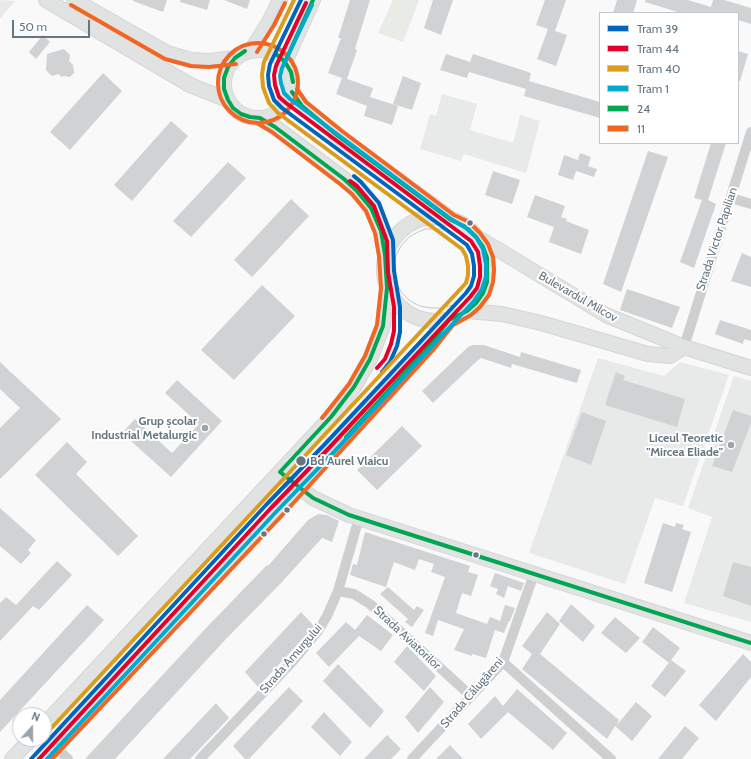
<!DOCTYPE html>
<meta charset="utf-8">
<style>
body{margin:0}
#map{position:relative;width:751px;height:759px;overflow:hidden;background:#f9f9f9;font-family:Cabin,sans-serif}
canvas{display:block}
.legend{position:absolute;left:599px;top:12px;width:140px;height:132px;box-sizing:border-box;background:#fff;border:1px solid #c1c8cd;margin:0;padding:5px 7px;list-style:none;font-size:12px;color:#657683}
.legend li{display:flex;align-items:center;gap:8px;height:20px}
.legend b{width:20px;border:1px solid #c1c8cd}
.north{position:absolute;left:12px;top:707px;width:40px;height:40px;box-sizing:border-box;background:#fff;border:1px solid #c1c8cd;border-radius:50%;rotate:21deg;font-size:11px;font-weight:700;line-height:16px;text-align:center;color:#657683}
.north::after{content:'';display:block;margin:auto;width:14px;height:18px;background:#99a4ac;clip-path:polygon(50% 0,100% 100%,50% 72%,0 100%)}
.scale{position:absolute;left:12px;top:20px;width:78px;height:18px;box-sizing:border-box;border:2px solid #657683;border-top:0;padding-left:5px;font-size:12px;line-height:14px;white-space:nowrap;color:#657683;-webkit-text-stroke:3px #fff;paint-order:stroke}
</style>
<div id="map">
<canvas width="751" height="759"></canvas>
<ul class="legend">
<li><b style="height:5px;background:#0065bd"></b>Tram 39</li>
<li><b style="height:5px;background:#e4002b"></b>Tram 44</li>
<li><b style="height:5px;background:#da9c1a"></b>Tram 40</li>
<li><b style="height:5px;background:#00a9ce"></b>Tram 1</li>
<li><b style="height:5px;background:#00a651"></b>24</li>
<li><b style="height:5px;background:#f26522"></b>11</li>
</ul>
<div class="north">N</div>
<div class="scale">50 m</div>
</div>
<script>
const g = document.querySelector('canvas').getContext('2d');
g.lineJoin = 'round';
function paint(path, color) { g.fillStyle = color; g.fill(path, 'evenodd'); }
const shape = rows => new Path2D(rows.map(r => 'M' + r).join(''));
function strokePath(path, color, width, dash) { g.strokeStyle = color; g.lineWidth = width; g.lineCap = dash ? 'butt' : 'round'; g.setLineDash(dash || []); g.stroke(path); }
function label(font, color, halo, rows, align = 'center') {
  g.font = font + ' Cabin,sans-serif'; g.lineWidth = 4; g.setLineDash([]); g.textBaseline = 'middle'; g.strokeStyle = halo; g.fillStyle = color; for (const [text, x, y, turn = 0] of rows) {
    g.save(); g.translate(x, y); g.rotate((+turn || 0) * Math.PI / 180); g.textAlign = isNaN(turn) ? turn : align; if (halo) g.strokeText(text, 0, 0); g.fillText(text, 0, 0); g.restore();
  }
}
paint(shape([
 [0,0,15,1,0,19],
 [442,94,477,104,470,130,513,143,520,115,540,121,526,173,464,154,461,161,420,149,430,114,436,116],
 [598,358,664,376,680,362,729,375,683,506,655,498,625,584,529,553],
 [734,376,751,381,751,622,684,603,712,517,688,508]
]), '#e8e9e9');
paint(shape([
 [393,0,419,0,403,42,378,33]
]), '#e8ebe6');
paint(shape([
 [133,0,167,0,163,12,133,1],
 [180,0,210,0,207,10,180,2],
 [224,0,250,0,247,9],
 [350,0,370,0,355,49,357,50,347,79,373,88,370,97,398,106,392,125,364,116,367,106,336,94,342,78,328,73,341,38,338,38],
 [433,0,453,0,441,35,424,28],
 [545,0,566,0,555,31,567,35,556,66,537,59,548,29,536,25],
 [617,0,637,0,633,13,613,13],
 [645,0,688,0,711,7,713,0,724,0,751,8,751,24,738,20,738,13,681,13,645,2],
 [43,35,50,42,36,59,29,52],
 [64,49,70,55,69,61,73,65,74,73,70,77,64,76,62,77,58,74,52,76,46,70,47,54],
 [738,51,748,54,740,81,738,81],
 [446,54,470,62,473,54,531,73,529,81,600,102,600,118,524,96,526,89,469,72,467,78,440,70],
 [103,73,122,91,70,150,50,132],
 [403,76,421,83,412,110,393,104],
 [171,121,188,136,132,201,114,185],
 [711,143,726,143,708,200,716,204,694,268,680,262,702,200,694,198],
 [648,151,668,157,621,292,603,284],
 [580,153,591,157,588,166,597,169,594,177,576,171,573,180,558,175,564,155,578,160],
 [228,162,246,178,191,237,173,221],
 [493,171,520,180,512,204,485,195],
 [535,195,565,206,561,217,567,219,566,221,589,230,581,254,549,242,554,227,527,217],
 [291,199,309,216,252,277,234,260],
 [742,253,751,257,751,287,731,281],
 [262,285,295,316,234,380,201,350],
 [627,289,680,307,672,328,620,310],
 [720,320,751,330,751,341,744,339,743,344,715,334],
 [473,345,484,345,520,357,521,352,581,370,577,383,512,364,511,368,481,358,477,361,433,403,422,391,468,347],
 [0,362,61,419,0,479,0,428,20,408,0,389],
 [616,372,625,376,623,380,685,399,677,427,605,405],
 [177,380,222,421,171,477,122,433,135,419,172,453,199,424,165,393],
 [733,410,751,416,751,423,732,472,712,466],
 [582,412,606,421,591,465,566,455],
 [402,426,422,446,377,490,357,470],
 [67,442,87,462,76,474,138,536,118,556,35,475],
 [0,508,36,540,28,550,31,553,21,564,0,546],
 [318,514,327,515,339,521,332,542,322,538,281,583,226,639,115,759,85,759,207,627,267,565,268,566,308,520],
 [663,523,675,527,676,523,684,525,682,529,691,532,672,592,644,583],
 [365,532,470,566,468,572,478,575,471,596,462,593,456,613,487,624,490,617,500,621,505,605,515,608,510,621,509,621,504,633,495,630,486,658,472,654,472,656,454,650,464,629,438,620,433,636,425,633,445,577,431,572,434,564,419,559,415,570,394,562,386,587,350,575,353,564,357,565],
 [57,561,72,575,39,610,33,606,0,641,0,603,6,597,16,605],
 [733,562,751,567,751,606,723,596],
 [495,573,524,583,521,591,508,586,504,598,496,594,498,589,490,586],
 [388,587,414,610,417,606,424,610,412,627,405,622,408,619,380,594],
 [571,604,595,626,583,642,559,621],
 [87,605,104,620,0,732,0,700],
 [301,612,314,626,299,643,258,687,245,672],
 [547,612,560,624,540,654,619,720,616,726,636,702,652,716,632,741,615,726,607,739,522,669,532,654,522,646],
 [367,615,393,635,381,651,359,636,329,667,316,653,346,622,355,630],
 [615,617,640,638,626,653,601,633],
 [653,627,680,648,669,663,642,642],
 [407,646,436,676,424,691,394,662],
 [743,654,751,662,751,677,716,721,699,705],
 [671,660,686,671,665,697,651,686],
 [338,664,384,711,370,728,323,681],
 [289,687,303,701,249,759,245,759,233,746],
 [430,687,444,702,418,733,405,717],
 [517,689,567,733,553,750,508,712,481,739,468,724,495,696,503,706],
 [216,703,229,718,190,759,163,759],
 [324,712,352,742,340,756,311,727],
 [685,726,699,738,682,759,658,759],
 [387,735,401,749,391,759,364,759],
 [450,745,463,759,436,759]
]), '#d0d2d3');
const secondary = shape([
 [46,0,190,85,228,100],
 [74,0,167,53,191,60,209,61,235,58],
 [252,49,269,22,280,0],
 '224 84a34 34 0 1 1 68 0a34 34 0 1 1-68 0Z',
 [285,62,313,0],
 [292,92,302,106,338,136,450,218],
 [260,118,275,127,344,179,356,190,371,208,381,231,385,255],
 '384 269a52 52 0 1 1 104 0a52 52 0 1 1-104 0Z',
 [477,237,606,315,684,347,751,368],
 [467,311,502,314,541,323,648,354,670,356,684,347],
 [280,472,313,498,349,515,751,643],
 [44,725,331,417,354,387,370,359,383,326,387,288],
 [12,759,31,739],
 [44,759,282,507,429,346,449,320]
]);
strokePath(secondary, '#d5d6d7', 16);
strokePath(shape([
 [731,198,751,204],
 [684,347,751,132],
 [338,591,354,594,370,604,471,696],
 [503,662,611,759],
 [55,747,68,759],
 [200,759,293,661,318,631,327,616,338,591,359,518],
 [412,759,503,662,534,574]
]), '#cecfd0', 10);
strokePath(secondary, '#e1e2e2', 14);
strokePath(shape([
 [394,265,396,255,401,246,408,238,416,233,425,229,444,229],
 [397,284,402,293,410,301,420,306,430,308,441,308,454,305]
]), '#c3c5c6', 1);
strokePath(shape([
 [245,51,235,58,228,67,224,78,224,89,228,100,233,108,241,114,250,117,260,118],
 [276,54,285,62,291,72,293,82],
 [285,62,313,0],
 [292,92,302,106,338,136,451,220,466,227,476,237,483,247,487,258,487,282,483,293,476,303,467,311,449,320,429,346,346,437],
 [260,118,275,127,344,179,356,190,371,208,381,231,385,255,387,288,383,326,370,359,354,387,331,417,280,472,313,498,349,515,751,643]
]), '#00a651', 4);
strokePath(shape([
 [71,5,165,59,191,66,209,67,236,64],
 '218 83a40 40 0 1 1 80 0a40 40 0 1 1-80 0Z',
 [257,52,274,25,285,3],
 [257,123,272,132,340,184,352,194,366,211,375,233,379,256,381,288,377,325,365,356,349,384,322,418],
 [52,759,286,511,433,350,453,325,471,315,480,307,489,295,493,282,494,270,493,257,488,244,480,233,469,222,454,215,342,131,306,102,297,89]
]), '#f26522', 4);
strokePath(shape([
 [354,176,361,182,379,203,393,240,394,271,400,307,400,332,397,346,390,362,382,372],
 [31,759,266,505,325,444,466,293,471,286,474,276,474,266,472,254,467,245,282,108,274,100,269,86,268,75,270,64,301,0]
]), '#0065bd', 4);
strokePath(shape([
 [350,181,357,186,374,206,387,241,388,272,394,307,394,331,391,344,385,359,377,368],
 [39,759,270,509,329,448,470,297,477,288,480,277,480,266,478,252,471,241,286,103,279,97,275,85,274,75,276,66,306,3]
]), '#e4002b', 4);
strokePath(shape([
 [44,736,466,283,468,275,468,266,466,256,462,249,278,113,269,103,263,87,262,74,264,62,294,0]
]), '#da9c1a', 4);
strokePath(shape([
 [47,759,275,513,334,452,474,301,482,289,486,277,486,264,483,249,476,237,466,228,451,219,290,99,284,93,281,83,280,76,282,68,312,5]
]), '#00a9ce', 4);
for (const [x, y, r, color] of [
 [470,223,3.5,"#657683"],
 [205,428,4,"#99a4ac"],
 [731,445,4,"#99a4ac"],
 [301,461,5.5,"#657683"],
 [287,510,3.5,"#657683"],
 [264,534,3.5,"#657683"],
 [476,555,3.5,"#657683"]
]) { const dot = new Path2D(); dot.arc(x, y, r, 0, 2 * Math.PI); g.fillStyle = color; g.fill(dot); strokePath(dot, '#fff', 1.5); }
label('12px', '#657683', '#fff', [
 ["Strada Victor Papilian",717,239,-72],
 ["Bulevardul Milcov",578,297,30],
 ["Strada Aviatorilor",407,638,43],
 ["Strada Amurgului",291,659,-49],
 ["Strada Călugăreni",472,693,-49]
]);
label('bold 12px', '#657683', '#fff', [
 ["Grup școlar",197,421],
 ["Industrial Metalurgic",197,435],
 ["Liceul Teoretic",723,438],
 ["\"Mircea Eliade\"",723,452]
], 'right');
label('bold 12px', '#657683', '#fff', [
 ["Bd Aurel Vlaicu",310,461]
], 'left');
</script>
